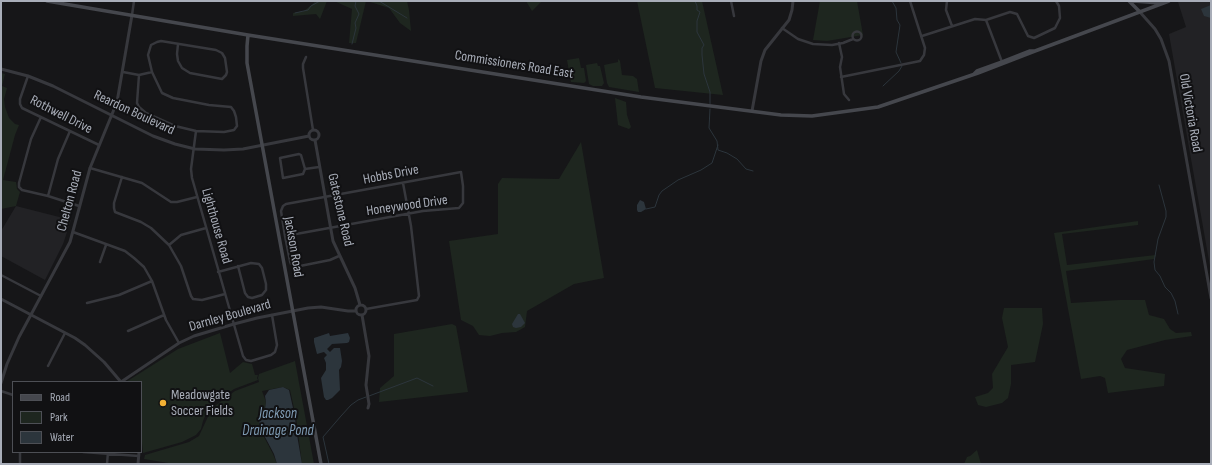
<!DOCTYPE html>
<style>
body{margin:0}
#map{position:relative;width:1212px;height:465px;overflow:hidden;background:#161618;font-family:"Sofia Sans Condensed",sans-serif}
canvas{display:block}
.frame{position:absolute;inset:0;border:2px solid #a8adb8;pointer-events:none}
.legend{position:absolute;left:12px;top:381px;width:130px;height:72px;box-sizing:border-box;background:#111113;border:1px solid #4d4f55;margin:0;padding:5px 7px;list-style:none;font-size:12px;color:#a8adb8}
.legend li{display:flex;align-items:center;gap:8px;height:20px}
.legend b{width:20px;border:1px solid #4d4f55}
</style>
<div id="map">
<canvas width="1212" height="465"></canvas>
<div class="frame"></div>
<ul class="legend">
<li><b style="height:5px;background:#45474d"></b>Road</li>
<li><b style="height:11px;background:#1e261f"></b>Park</li>
<li><b style="height:11px;background:#2c353c"></b>Water</li>
</ul>
</div>
<script>
const g = document.querySelector('canvas').getContext('2d');
g.lineJoin = 'round';
function paint(path, color) { g.fillStyle = color; g.fill(path, 'evenodd'); }
const shape = rows => new Path2D(rows.map(r => 'M' + r).join(''));
function strokePath(path, color, width, dash) { g.strokeStyle = color; g.lineWidth = width; g.lineCap = dash ? 'butt' : 'round'; g.setLineDash(dash || []); g.stroke(path); }
function label(font, color, halo, rows, align = 'center') {
  g.font = font + ' "Sofia Sans Condensed",sans-serif'; g.lineWidth = 4; g.setLineDash([]); g.textBaseline = 'middle'; g.strokeStyle = halo; g.fillStyle = color; for (const [text, x, y, turn = 0] of rows) {
    g.save(); g.translate(x, y); g.rotate((+turn || 0) * Math.PI / 180); g.textAlign = isNaN(turn) ? turn : align; if (halo) g.strokeText(text, 0, 0); g.fillText(text, 0, 0); g.restore();
  }
}
paint(shape([
 [1180,1,1211,1,1211,272,1169,34,1186,27,1178,2],
 [16,206,71,220,63,244,45,280,1,256,1,231]
]), '#222225');
paint(shape([
 [316,1,327,1,320,19,316,14,293,16,293,13,304,11],
 [334,1,366,1,356,43,349,43,352,9],
 [367,1,407,1,409,10,411,31,400,23,389,8],
 [526,1,542,1,532,11],
 [637,1,702,1,723,95,655,88],
 [820,1,857,1,863,35,827,41,813,40],
 [579,58,581,68,584,68,586,81,584,83,571,82,567,60],
 [618,59,620,61,622,75,633,76,637,79,639,92,609,87,607,83,604,65,618,62],
 [597,63,598,66,600,66,604,83,602,86,593,86,589,84,586,65],
 [1,73,5,74,2,86,7,88,4,99,5,107,9,118,15,124,19,125,15,135,3,180,16,182,17,189,20,192,16,206,1,209],
 [615,98,626,102,627,115,631,127,629,129,618,125],
 [581,142,604,278,574,284,527,311,525,327,516,332,502,333,490,336,479,335,473,326,461,320,449,241,498,234,498,184,502,178,559,179],
 [1138,221,1138,225,1062,234,1067,265,1156,255,1154,259,1066,271,1071,303,1120,300,1145,300,1149,315,1164,319,1170,329,1176,333,1191,332,1192,336,1165,340,1127,350,1121,359,1125,368,1165,374,1164,386,1108,393,1105,378,1100,376,1081,379,1054,233],
 [1004,308,1042,308,1043,324,1035,362,1011,365,1011,384,1008,398,1002,403,986,407,978,405,975,397,988,393,993,388,992,374,1008,347,1002,318],
 [452,324,456,326,468,392,379,402,380,388,394,376,394,334],
 [220,333,230,373,243,362,252,364,255,375,258,375,257,378,258,380,234,389,209,407,203,421,201,429,196,435,182,442,143,453,141,432,141,382,126,382,178,349],
 [295,361,314,464,302,464,296,417,290,390,283,387,262,391,266,402,265,409,258,419,264,437,273,454,277,464,174,464,144,459,145,455,189,442,199,436,212,408,235,391,259,382,258,378,259,374],
 [977,450,981,464,964,464,967,457,970,456]
]), '#1e261f');
paint(shape([
 [1211,5,1211,18,1204,16,1201,9],
 [640,200,644,202,646,209,641,212,638,212,637,210,637,205],
 [518,314,520,314,525,323,521,327,516,328,513,327,512,324],
 [329,333,330,336,348,333,350,338,349,342,347,343,332,344,327,349,330,352,334,348,340,348,342,361,341,367,339,370,340,390,332,398,328,400,326,400,324,397,321,378,326,370,326,363,324,358,327,355,324,352,317,354,314,342,314,338],
 [283,387,289,390,295,417,296,429,302,464,277,464,274,454,265,437,258,419,265,409,266,402,265,396,269,390]
]), '#2c353c');
strokePath(shape([
 [379,1,407,18],
 [695,1,697,6,697,10,700,12,697,21,697,32,704,45,702,48,702,55,704,74,710,92,710,104],
 [892,1,896,8,897,20,900,25,896,52,901,63],
 [295,13,308,10,311,6,320,1],
 [352,44,356,28,355,23,359,14,355,6,356,1],
 [883,86,899,71,902,66],
 [710,109,709,128,717,141,718,150,727,153,737,159,746,169,753,171],
 [1159,185,1166,211,1166,217,1158,239,1154,262,1155,270,1160,276,1165,287,1171,293,1175,301,1178,314],
 [646,209,655,207,659,195,662,191,678,180,701,170,712,163,718,145],
 [369,396,417,378,433,386],
 [329,464,323,437,341,416,351,405,358,400,366,397]
]), '#2c353c', 1);
strokePath(shape([
 [731,1,734,16],
 [947,1,946,10,952,26],
 [132,15,134,1],
 [986,20,1002,62],
 [782,28,798,39,813,44,832,45,843,43,853,39],
 '852.5 36a4.5 4.5 0 1 1 9 0a4.5 4.5 0 1 1-9 0Z',
 [922,36,975,19,986,20,1010,12,1017,14,1028,36,1034,38,1055,28,1060,18,1059,6,1056,1],
 [839,43,842,57,840,67,844,94,849,100],
 [306,57,303,64,303,68,313,130],
 [123,72,139,75,152,72],
 [139,75,137,103,139,107,146,113,175,126,196,131,224,132,234,130,237,126,236,117,234,111,231,107,209,105,173,98,162,93,152,72,148,55,151,45,157,42,161,41,216,50,222,53,225,58,227,72,226,75,222,79,190,73,182,68,178,61,177,54,178,44],
 [28,76,20,99,20,104,22,108,99,145],
 [841,77,920,61,924,55,925,48,910,1],
 [41,117,31,139,19,183,19,187,22,190,48,196,79,206],
 [196,131,191,169,192,178,243,356,246,360,251,361,271,355,275,352,277,345,272,315],
 [90,168,142,183,171,202,177,202,197,197],
 [305,169,301,155,299,154,280,158,283,178,303,174,305,169,319,167],
 [122,177,114,203,114,208,115,212,141,222,151,228,169,245,181,266,191,296,193,299,202,300,225,294],
 [48,196,58,159,70,131],
 [73,232,125,251,134,258,144,267,152,281,166,320,179,343],
 [285,236,423,211,459,208,463,203,463,186,461,172,286,204,283,206,281,211,285,236,290,261,291,264,296,267,300,266,330,260,339,256],
 [169,245,181,235,206,228],
 [100,262,106,245],
 [218,272,251,263,259,264,262,268,266,284,266,290,262,295,252,298,248,297,245,293,238,266],
 [1,275,41,296],
 [87,303,119,295,152,281],
 [366,309,417,300,419,296,411,226,403,183],
 [128,331,164,315],
 [48,366,65,333],
 [1,391,13,395],
 [83,452,139,456],
 [20,464,20,452],
 [107,464,108,452]
]), '#37383d', 2.5);
strokePath(shape([
 [1139,11,1155,29,1161,39,1169,61,1211,298],
 [1,69,28,76,53,86,153,136,175,144,195,149,224,150,243,149,309,136],
 [752,111,761,61,765,50,789,20,792,10,793,1],
 '309 135a5 5 0 1 1 10 0a5 5 0 1 1-10 0Z',
 [315,140,333,241,355,288,360,305],
 [1,299,75,338,85,345,104,362,121,382],
 '356 310a5 5 0 1 1 10 0a5 5 0 1 1-10 0Z',
 [362,315,369,356,366,385,369,404,368,408],
 [121,382,179,343,194,336,234,324,257,318,308,308,321,307,348,311,356,311],
 [1,383,7,364,19,337,70,242,90,168,117,102,132,15],
 [138,464,139,452]
]), '#37383d', 3);
strokePath(shape([
 [47,1,248,35,641,97,781,115,812,116,878,107,978,73,1035,51,1030,51,1002,62,977,71,974,74],
 [1129,1,1139,11],
 [1133,1,1160,3],
 [248,35,247,46,247,63,321,464],
 [1035,51,1169,1]
]), '#45474d', 3.5);
for (const [x, y, r, color] of [
 [163,403,4,"#f2b134"]
]) { const dot = new Path2D(); dot.arc(x, y, r, 0, 2 * Math.PI); g.fillStyle = color; g.fill(dot); strokePath(dot, '#111113', 1.5); }
label('14px', '#a8adb8', '#111113', [
 ["Commissioners Road East",514,65,9],
 ["Reardon Boulevard",134,113,25],
 ["Old Victoria Road",1190,113,80],
 ["Rothwell Drive",61,115,27],
 ["Hobbs Drive",391,175,-11],
 ["Chelton Road",70,201,-75],
 ["Honeywood Drive",407,206,-8],
 ["Gatestone Road",340,210,77],
 ["Lighthouse Road",216,226,74],
 ["Jackson Road",293,247,80],
 ["Darnley Boulevard",230,316,-16]
]);
label('14px', '#a8adb8', '#111113', [
 ["Meadowgate",171,395],
 ["Soccer Fields",171,411]
], 'left');
label('italic 15px', '#7f9bb3', '#111113', [
 ["Jackson",278,414],
 ["Drainage Pond",278,431]
]);
</script>
